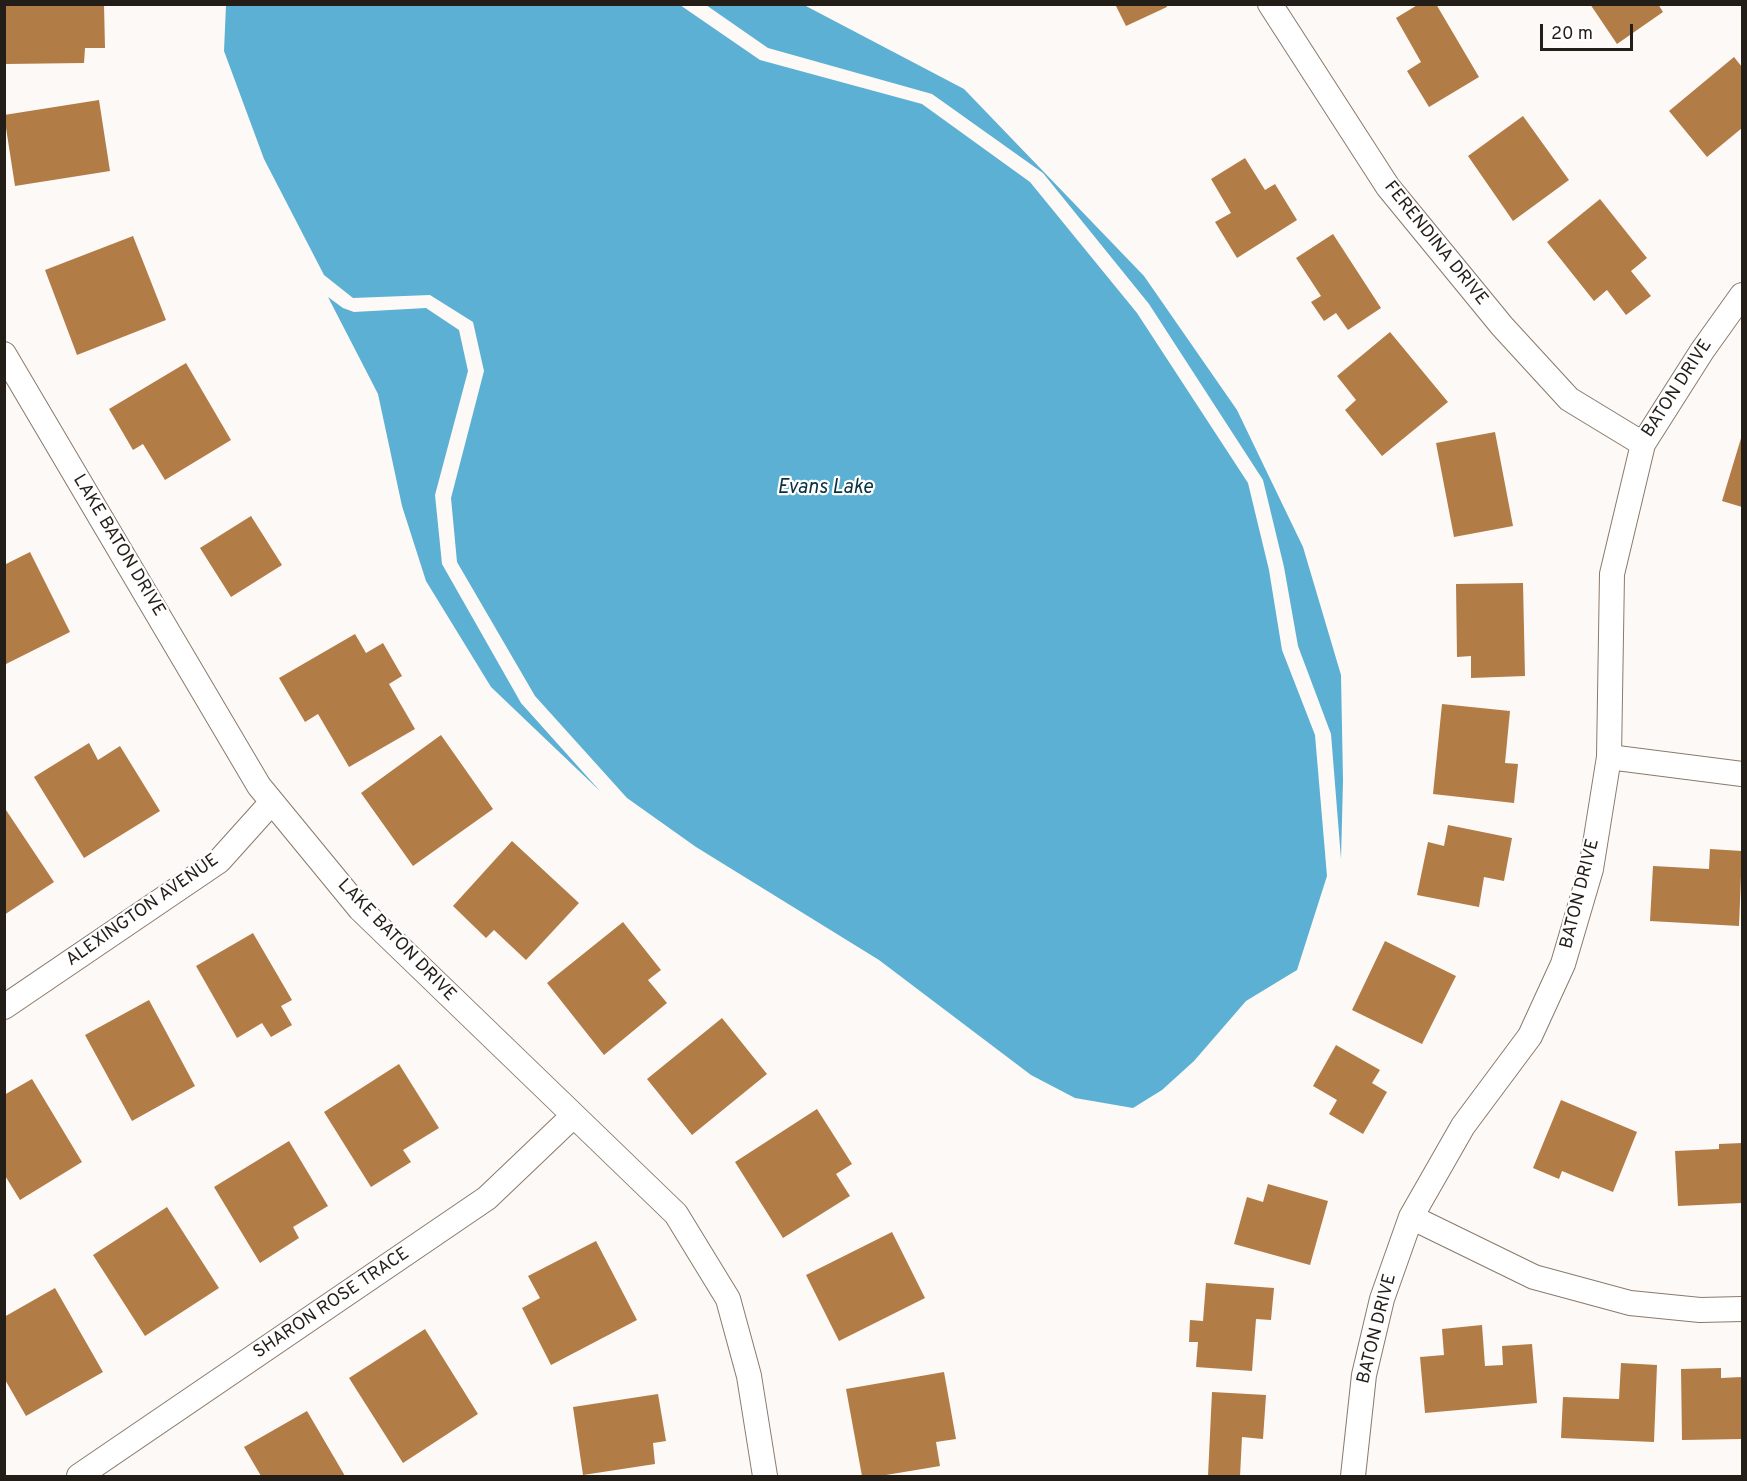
<!DOCTYPE html>
<style>
body{margin:0}
#map{position:relative;width:1747px;height:1481px;overflow:hidden;background:#fdf9f6;font-family:Overpass,sans-serif}
canvas{display:block}
.frame{position:absolute;inset:0;border:6px solid #241e18;pointer-events:none}
.scale{position:absolute;left:1540px;top:24px;width:93px;height:27px;box-sizing:border-box;border:3px solid #241e18;border-top:0;padding-left:8px;font-size:18px;line-height:21px;white-space:nowrap;color:#241e18;-webkit-text-stroke:4px #fff;paint-order:stroke}
</style>
<div id="map">
<canvas width="1747" height="1481"></canvas>
<div class="frame"></div>
<div class="scale">20 m</div>
</div>
<script>
const g = document.querySelector('canvas').getContext('2d');
g.lineJoin = 'round';
function paint(path, color) { g.fillStyle = color; g.fill(path, 'evenodd'); }
const shape = rows => new Path2D(rows.map(r => 'M' + r).join(''));
function strokePath(path, color, width, dash) { g.strokeStyle = color; g.lineWidth = width; g.lineCap = dash ? 'butt' : 'round'; g.setLineDash(dash || []); g.stroke(path); }
function label(font, color, halo, rows, align = 'center') {
  g.font = font + ' Overpass,sans-serif'; g.lineWidth = 4.5; g.setLineDash([]); g.textBaseline = 'middle'; g.strokeStyle = halo; g.fillStyle = color; for (const [text, x, y, turn = 0] of rows) {
    g.save(); g.translate(x, y); g.rotate((+turn || 0) * Math.PI / 180); g.textAlign = isNaN(turn) ? turn : align; if (halo) g.strokeText(text, 0, 0); g.fillText(text, 0, 0); g.restore();
  }
}
paint(shape([
 [226,5,680,5,760,60,922,104,1030,182,1137,313,1248,483,1269,570,1282,650,1315,735,1327,876,1297,970,1246,1001,1194,1061,1162,1090,1133,1108,1075,1098,1031,1075,879,960,696,847,627,798,535,696,457,562,451,498,484,371,473,322,430,295,353,298,324,275,264,159,224,51],
 [706,5,804,5,964,89,1144,276,1237,410,1303,547,1341,675,1343,781,1341,859,1331,734,1298,646,1284,567,1263,480,1149,304,1043,173,932,94,768,48],
 [328,297,343,308,354,312,426,308,459,330,468,371,435,495,442,564,521,703,600,791,491,687,426,581,402,506,378,394]
]), '#5cb0d3');
paint(shape([
 [4,4,104,4,105,48,85,48,84,63,6,64],
 [1115,4,1166,4,1167,7,1126,26],
 [1419,4,1436,4,1479,77,1429,107,1407,71,1421,62,1396,18],
 [1590,4,1658,4,1663,12,1617,44],
 [1734,57,1742,67,1742,128,1707,157,1669,111],
 [99,100,110,171,15,186,4,115],
 [1523,116,1569,180,1513,221,1468,156],
 [1245,158,1265,190,1275,184,1297,220,1237,258,1215,222,1231,213,1211,179],
 [1600,199,1647,258,1631,271,1651,296,1626,315,1607,290,1594,301,1547,242],
 [1333,234,1381,308,1348,330,1336,313,1324,321,1311,302,1321,296,1296,258],
 [133,236,166,320,77,355,45,270],
 [1390,332,1448,402,1382,456,1345,410,1356,400,1337,376],
 [186,363,231,440,165,480,143,444,133,450,109,409],
 [1495,432,1513,526,1454,537,1436,443],
 [1742,435,1742,507,1722,501],
 [251,516,282,565,231,597,200,548],
 [30,552,70,632,4,665,4,565],
 [1523,583,1525,676,1471,678,1471,656,1457,657,1456,584],
 [355,634,366,653,383,643,402,676,389,684,415,729,349,767,318,714,305,722,279,678],
 [1442,704,1510,711,1505,763,1518,764,1514,803,1433,794],
 [441,735,493,809,413,866,361,793],
 [89,743,98,760,120,746,160,811,84,858,34,777],
 [4,807,54,882,4,915],
 [1448,825,1512,838,1504,881,1484,877,1479,907,1417,895,1428,842,1444,846],
 [512,841,579,903,526,960,494,930,486,938,453,906],
 [1710,849,1742,851,1739,926,1650,921,1653,866,1709,869],
 [623,922,661,970,648,980,667,1003,604,1055,547,983],
 [253,933,292,1000,281,1006,292,1025,271,1037,262,1023,237,1038,196,966],
 [1385,941,1456,976,1422,1044,1352,1010],
 [149,1000,195,1086,132,1121,85,1035],
 [722,1018,767,1074,692,1135,647,1079],
 [1336,1045,1380,1070,1372,1083,1387,1092,1363,1134,1329,1114,1337,1100,1313,1086],
 [399,1064,439,1128,403,1150,411,1162,371,1187,324,1112],
 [32,1079,82,1162,20,1200,4,1174,4,1095],
 [1561,1100,1637,1132,1613,1192,1562,1171,1559,1179,1533,1168],
 [817,1109,852,1164,836,1174,850,1196,783,1238,735,1162],
 [289,1141,328,1206,293,1227,299,1238,260,1263,214,1187],
 [1742,1143,1742,1203,1678,1206,1675,1151,1719,1149,1719,1144],
 [1268,1184,1328,1201,1310,1265,1234,1244,1247,1197,1263,1202],
 [167,1207,219,1288,145,1336,93,1255],
 [892,1232,925,1298,839,1341,806,1275],
 [596,1241,637,1320,551,1365,522,1308,540,1298,528,1276],
 [1206,1283,1274,1288,1271,1320,1256,1319,1252,1371,1196,1367,1198,1342,1189,1342,1190,1320,1203,1321],
 [55,1288,103,1372,26,1416,4,1378,4,1317],
 [1482,1325,1485,1366,1503,1365,1502,1346,1532,1344,1537,1403,1425,1413,1420,1357,1444,1355,1442,1329],
 [425,1329,478,1414,403,1463,349,1378],
 [1621,1363,1657,1365,1654,1442,1561,1438,1563,1397,1619,1399],
 [1721,1368,1721,1378,1742,1377,1742,1439,1682,1440,1681,1369],
 [944,1372,956,1439,936,1442,940,1466,880,1476,862,1476,846,1389],
 [1212,1392,1266,1395,1263,1439,1242,1437,1240,1476,1208,1476],
 [658,1394,666,1441,653,1443,655,1464,583,1475,573,1407],
 [307,1411,345,1476,261,1476,244,1447]
]), '#b27c47');
const street = shape([
 [1270,4,1388,187,1502,326,1569,399,1643,444],
 [4,354,259,786,360,909,676,1214,728,1299,749,1376,765,1476],
 [1609,757,1742,774],
 [4,1007,219,861,272,802],
 [1411,1217,1534,1277,1630,1303,1700,1310,1742,1309],
 [79,1476,487,1198,573,1116],
 [1353,1476,1364,1375,1382,1299,1411,1217,1463,1126,1530,1036,1563,964,1591,869,1609,757,1612,574,1643,444,1702,351,1742,295]
]);
strokePath(street, '#8a7a6b', 26);
strokePath(street, '#fff', 24);
label('18px', '#241e18', '#fff', [
 ["FERENDINA DRIVE",1435,244,51],
 ["BATON DRIVE",1678,389,-57],
 ["LAKE BATON DRIVE",118,546,59],
 ["BATON DRIVE",1581,894,-76],
 ["ALEXINGTON AVENUE",143,911,-35],
 ["LAKE BATON DRIVE",396,941,46],
 ["SHARON ROSE TRACE",332,1304,-34],
 ["BATON DRIVE",1378,1329,-76]
]);
label('italic 20px', '#08303f', '#fff', [
 ["Evans Lake",825,489]
]);
</script>
